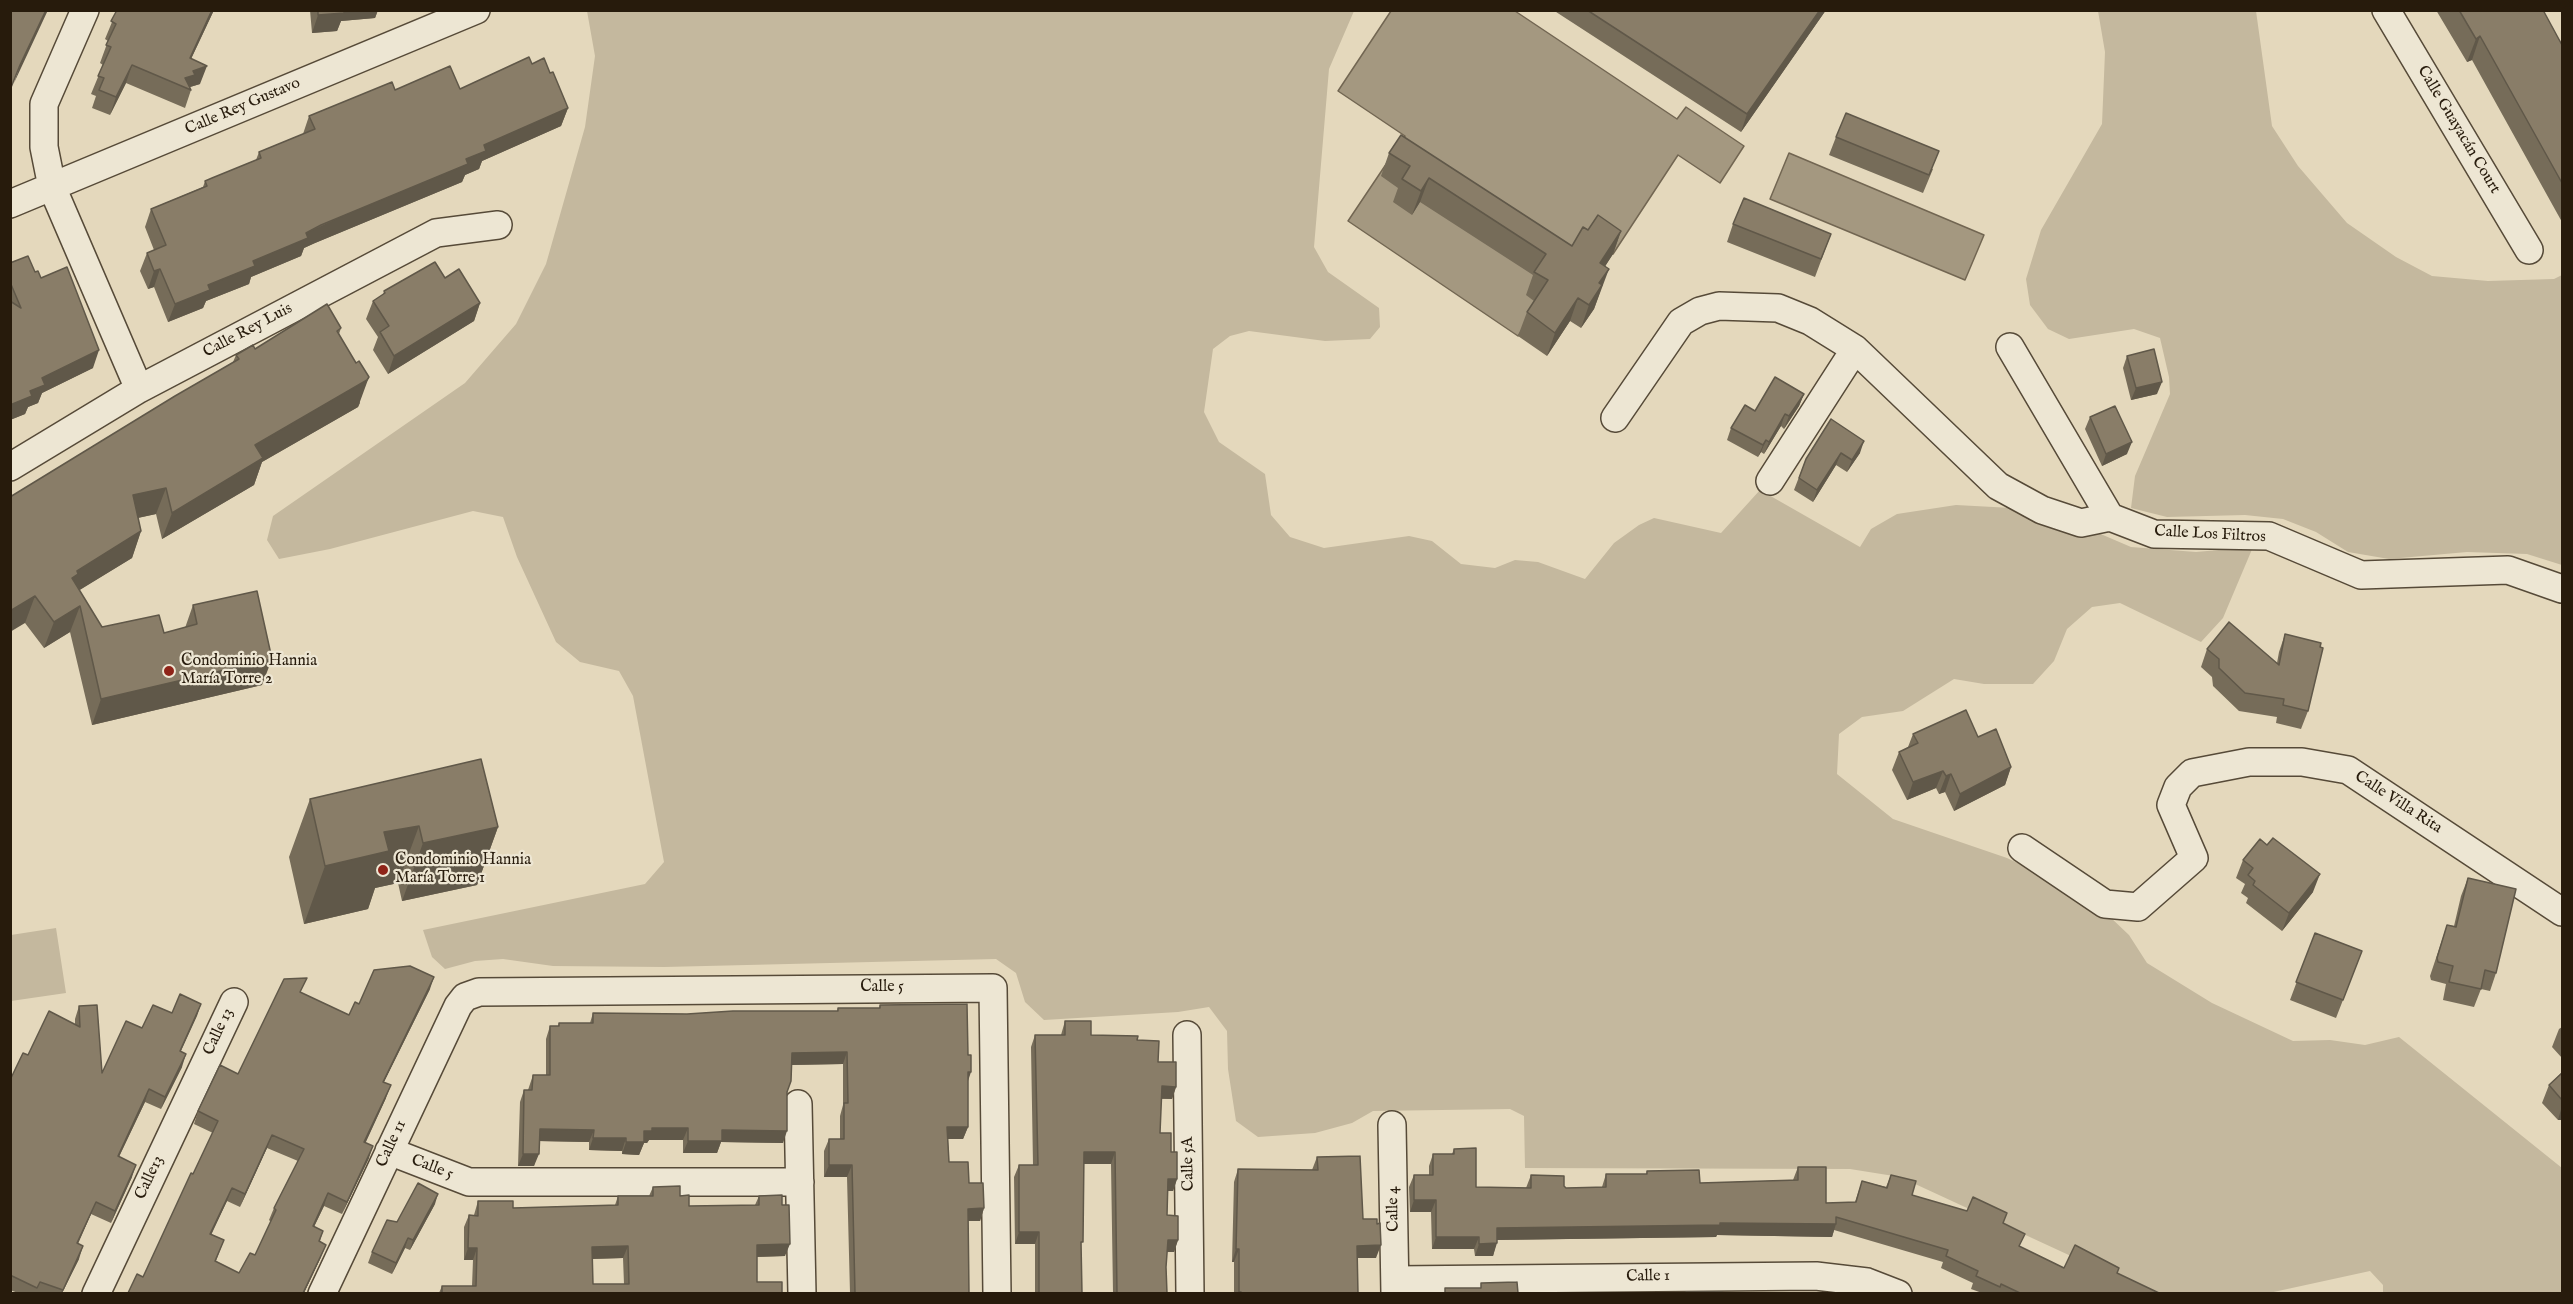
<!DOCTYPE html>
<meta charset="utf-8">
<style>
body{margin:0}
#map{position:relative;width:2573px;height:1304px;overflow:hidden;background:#e4d8bc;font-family:"IM FELL English",serif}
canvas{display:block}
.frame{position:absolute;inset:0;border:12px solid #271b0c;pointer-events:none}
</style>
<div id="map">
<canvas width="2573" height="1304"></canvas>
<div class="frame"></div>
</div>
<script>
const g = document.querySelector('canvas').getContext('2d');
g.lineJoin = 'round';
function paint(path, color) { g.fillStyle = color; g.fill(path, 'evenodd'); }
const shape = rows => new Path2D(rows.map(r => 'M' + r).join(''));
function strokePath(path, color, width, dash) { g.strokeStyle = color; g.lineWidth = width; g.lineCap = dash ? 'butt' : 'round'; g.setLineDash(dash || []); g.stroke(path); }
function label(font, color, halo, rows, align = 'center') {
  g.font = font + ' "IM FELL English",serif'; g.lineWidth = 4.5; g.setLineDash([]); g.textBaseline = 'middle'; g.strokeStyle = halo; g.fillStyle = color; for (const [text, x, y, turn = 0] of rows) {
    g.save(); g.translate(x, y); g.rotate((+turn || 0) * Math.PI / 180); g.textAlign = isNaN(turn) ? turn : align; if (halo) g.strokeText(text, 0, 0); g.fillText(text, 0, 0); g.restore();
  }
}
paint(shape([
 [587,11,1354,11,1329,69,1314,247,1328,272,1379,308,1380,327,1370,339,1325,341,1249,331,1230,336,1213,349,1204,412,1219,442,1265,474,1271,515,1290,537,1324,548,1409,536,1432,541,1461,564,1495,568,1515,560,1538,562,1585,579,1614,543,1639,525,1654,518,1721,533,1760,490,1860,547,1871,529,1897,514,1956,505,2012,508,2096,532,2131,547,2196,552,2253,547,2223,618,2201,642,2120,603,2092,607,2067,629,2054,661,2033,684,1984,684,1954,679,1903,711,1862,717,1839,734,1837,774,1893,819,2007,858,2089,897,2129,935,2147,963,2212,1003,2293,1041,2330,1040,2365,1045,2399,1037,2562,1168,2562,1293,2383,1293,2383,1285,2370,1271,2269,1293,2151,1293,1900,1177,1850,1169,1525,1168,1524,1116,1510,1109,1373,1111,1352,1123,1315,1133,1258,1137,1236,1121,1228,1069,1227,1031,1209,1007,1178,1012,1044,1020,1025,1002,1016,973,996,959,664,967,553,966,503,959,475,961,445,969,432,957,423,930,645,884,664,862,633,696,619,671,580,662,556,642,517,557,503,517,473,511,330,549,279,559,267,540,273,516,465,383,516,324,546,264,585,127,595,56],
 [2098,11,2256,11,2272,126,2298,166,2347,223,2396,257,2432,276,2488,281,2554,279,2562,275,2562,565,2527,554,2467,552,2389,559,2348,552,2316,532,2283,519,2245,515,2167,517,2131,508,2135,476,2170,394,2169,377,2160,338,2134,329,2069,339,2048,329,2030,305,2026,279,2041,230,2102,124,2105,52],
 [56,928,66,993,11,1001,11,935]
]), '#c4b89e');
const water = shape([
 [1391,11,1515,11,1677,119,1686,107,1744,146,1720,183,1678,155,1613,254,1589,239,1575,251,1518,336,1348,221,1405,136,1338,91,1391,11],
 [1789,153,1984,235,1965,280,1770,199,1789,153]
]);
paint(water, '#a49880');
strokePath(water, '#726652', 1.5);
const minor = shape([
 [85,10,44,104,44,147,52,187,139,389],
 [2386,10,2529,250],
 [10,204,476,10],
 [2010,347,2110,517],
 [1615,418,1681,322,1700,311,1719,306,1778,308,1810,321,1855,349,1998,486,2042,510,2081,523,2110,517,2154,534,2269,536,2361,575,2508,570,2562,589],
 [10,467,139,389,436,233,498,225],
 [1770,481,1855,349],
 [2022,848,2105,904,2138,907,2194,858,2171,805,2178,787,2192,773,2249,762,2302,762,2348,770,2562,912],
 [1187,1035,1190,1294],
 [798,1104,802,1294],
 [1392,1125,1395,1294],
 [389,1151,469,1182,800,1182],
 [1395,1280,1816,1276,1867,1282,1898,1294],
 [96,1294,234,1002],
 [322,1294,458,1006,465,997,479,992,993,988,997,1294]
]);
strokePath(minor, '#564a38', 30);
strokePath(minor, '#ede6d3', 27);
paint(shape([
 [117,10,214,10,191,59,200,84,190,87,191,90,185,108,126,83,110,115,92,108,96,96,91,94,103,65,100,63,108,41,105,39],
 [310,10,378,10,375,18,341,21,337,31,312,33],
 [1553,10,1826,10,1741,132],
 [2436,10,2543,10,2562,45,2562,222,2472,60,2467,62],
 [532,64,550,73,568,108,561,126,482,161,479,169,465,175,462,182,315,243,304,248,301,256,251,277,249,284,206,301,203,308,168,322,154,287,148,289,140,271,147,253,154,250,145,227,151,209,203,187,205,181,256,160,259,152,303,134,309,116,395,90,460,89],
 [1836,137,1933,169,1923,193,1829,155],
 [1389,153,1572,246,1588,230,1621,231,1613,254,1605,266,1600,292,1594,309,1581,328,1570,321,1547,356,1518,336,1527,312,1534,301,1526,295,1533,275,1420,202,1412,215,1393,202,1398,188,1381,176],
 [1733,224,1831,234,1815,277,1727,242],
 [10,263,35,272,41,278,93,368,42,393,38,403,28,407,25,414,10,420],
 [445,278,480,303,474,321,388,374,373,350,378,337,366,319,373,301,383,295,384,291],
 [341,328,339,334,360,403,358,407,262,462,254,485,162,539,156,514,138,518,141,531,132,558,79,590,102,627,164,633,185,628,193,605,262,685,92,725,70,632,44,648,25,623,10,497,233,362,236,355,255,349],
 [2127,356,2157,394,2131,400,2123,368],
 [1804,394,1799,406,1784,429,1781,426,1764,454,1761,452,1758,457,1727,440,1731,428,1755,411],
 [2090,417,2127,454,2102,466,2085,429],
 [1831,419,1860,453,1847,472,1836,465,1813,502,1794,490,1806,459],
 [2285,634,2308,711,2301,729,2276,723,2277,717,2239,711,2213,686,2212,677,2201,667,2207,649,2277,663,2279,652],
 [1913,734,1978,737,2011,767,2005,785,1954,811,1945,792,1939,794,1936,788,1907,800,1892,770,1899,752,1908,747],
 [310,799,498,827,477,885,402,901,398,883,375,888,368,909,304,924,289,857],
 [2243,860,2313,892,2282,931,2246,903,2248,898,2241,893,2245,884,2236,878],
 [2468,878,2496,973,2490,991,2481,989,2474,1007,2443,1000,2446,984,2431,980,2430,976,2447,925,2454,926,2461,896],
 [2315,933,2362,951,2336,1018,2290,1000],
 [430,989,384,1082,386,1098,365,1143,369,1158,342,1214,324,1206,314,1227,323,1231,320,1241,321,1257,304,1293,128,1293,143,1277,213,1133,194,1124,198,1111,238,1074,302,993,349,1015,359,1004],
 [267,1148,298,1161,274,1208,269,1220,271,1222,255,1255,239,1273,216,1261,224,1240,211,1234,227,1201,240,1207],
 [201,1004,180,1052,182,1067,161,1109,145,1102,119,1157,132,1177,111,1223,91,1214,78,1244,79,1259,62,1293,18,1293,10,1290,10,1080,28,1055,75,1024,75,1019,79,1006,102,1073,142,1028,172,1013],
 [880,1005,968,1082,968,1127,963,1139,948,1139,949,1162,969,1183,984,1208,980,1221,968,1221,969,1293,850,1293,847,1177,824,1177,824,1151,829,1139,840,1139,840,1116,843,1105,843,1064,792,1065,787,1094,783,1143,721,1142,717,1153,683,1153,683,1140,649,1140,647,1143,644,1143,639,1155,622,1154,622,1151,589,1150,589,1142,540,1141,534,1166,518,1166,520,1102,524,1090,528,1090,533,1075,546,1075,546,1039,550,1026,558,1026,559,1023,590,1023,593,1013,687,1014,837,1011,838,1008,879,1008],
 [1065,1021,1091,1035,1137,1040,1158,1062,1176,1087,1172,1099,1161,1099,1160,1133,1171,1152,1177,1179,1173,1191,1168,1191,1167,1215,1178,1240,1174,1252,1167,1252,1166,1267,1167,1293,1113,1293,1111,1164,1084,1164,1081,1248,1082,1293,1035,1293,1035,1244,1015,1244,1014,1177,1019,1165,1033,1165,1031,1047,1035,1035,1061,1035],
 [2562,1027,2562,1058,2552,1047,2559,1029],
 [2562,1072,2562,1120,2558,1120,2542,1103,2549,1085],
 [1454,1149,1476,1187,1526,1188,1531,1175,1566,1188,1602,1187,1606,1174,1646,1174,1647,1171,1700,1183,1793,1180,1798,1167,1826,1203,1855,1202,1862,1181,1886,1187,1891,1175,1912,1195,2004,1223,2020,1247,2064,1268,2117,1274,2159,1293,1982,1293,1971,1289,1973,1283,1941,1268,1943,1262,1834,1230,1832,1237,1717,1235,1716,1237,1497,1240,1493,1256,1475,1256,1474,1249,1432,1249,1431,1212,1410,1212,1409,1187,1414,1175,1429,1175,1429,1166,1433,1154,1452,1154],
 [1317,1157,1363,1219,1376,1258,1357,1258,1358,1293,1234,1293,1234,1262,1232,1262,1234,1182,1238,1169,1312,1170],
 [653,1187,680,1196,689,1206,755,1205,759,1196,785,1256,757,1257,757,1282,782,1293,439,1293,442,1286,472,1286,473,1260,464,1260,464,1227,469,1215,474,1215,478,1201,513,1208,615,1205,618,1196,649,1196],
 [623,1258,624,1284,593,1284,592,1259],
 [435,1204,410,1250,405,1248,392,1274,368,1263,372,1252,397,1222]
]), '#766c59');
paint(shape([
 [46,10,48,10,14,83,20,65],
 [212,10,214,10,183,76,190,58],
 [341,10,378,10,375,18,341,21,337,31,312,33,318,15],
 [1820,10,1826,10,1741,132,1747,114],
 [2480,36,2472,60,2467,62,2476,39],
 [132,65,126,83,110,115,116,97],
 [207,66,200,84,190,87,185,78,193,71],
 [568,108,561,126,482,161,479,169,465,175,462,182,315,243,304,248,301,256,251,277,249,284,206,301,203,308,168,322,175,304,208,285,306,233,466,159,484,145],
 [1429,178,1420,202,1412,215,1421,191],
 [1621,231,1613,254,1592,287,1600,263],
 [160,269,154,287,148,289,154,271],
 [1609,269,1594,309,1581,328,1589,305,1599,283],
 [1578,298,1570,321,1547,356,1555,333],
 [480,303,474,321,388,374,394,356],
 [99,350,93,368,42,393,38,403,28,407,25,414,10,420,10,405,30,391,42,378],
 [369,377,358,407,262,462,254,485,162,539,172,513,255,445],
 [2162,382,2157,394,2131,400,2136,388],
 [1804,394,1799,406,1784,429,1789,416],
 [1785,414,1781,426,1764,454,1769,442],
 [1766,440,1761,452,1758,457,1763,445],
 [1864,441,1860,453,1847,472,1852,460],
 [2132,442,2127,454,2102,466,2106,454],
 [1841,453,1836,465,1813,502,1817,490],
 [166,488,156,514,123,521,133,495],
 [141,531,132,558,70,596,72,578,77,571],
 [35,596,25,623,10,632,10,611],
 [80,606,70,632,44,648,54,622],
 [272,659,262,685,92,725,101,699],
 [2011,767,2005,785,1954,811,1960,794],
 [1943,771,1936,788,1907,800,1913,782],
 [1951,774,1945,792,1939,794,1946,776],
 [419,826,398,883,375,888,368,909,304,924,325,866,384,832],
 [498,827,477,885,402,901,423,843],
 [2320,874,2313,892,2282,931,2289,913],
 [434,977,430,989,378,1094,383,1082],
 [201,1004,197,1016,175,1064,180,1051],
 [847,1052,843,1064,787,1065,792,1053],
 [186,1054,182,1067,161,1109,165,1097],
 [968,1072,971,1072,967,1084],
 [391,1085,386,1098,360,1155,364,1142],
 [1162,1086,1176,1087,1172,1099,1157,1098],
 [149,1089,145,1102,113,1169,118,1156],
 [2562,1106,2562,1120,2558,1120],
 [947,1127,968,1127,963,1139,943,1139],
 [652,1128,688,1128,683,1140,649,1140,647,1143,644,1143,639,1155,622,1154,626,1142,644,1131],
 [540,1129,594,1130,589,1142,536,1141],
 [722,1130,787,1131,783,1143,721,1142,717,1153,683,1153,688,1141],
 [272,1135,267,1148,240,1207,245,1194],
 [593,1138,626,1138,622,1151,589,1150],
 [373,1146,369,1158,342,1214,347,1202],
 [1084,1152,1115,1152,1111,1164,1079,1164],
 [523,1154,539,1154,534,1166,518,1166],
 [136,1165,132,1177,111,1223,115,1211],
 [829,1165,852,1165,847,1177,824,1177],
 [1168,1179,1177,1179,1173,1191,1164,1191],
 [232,1188,227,1201,206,1246,210,1234],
 [328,1193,324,1206,308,1239,313,1226],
 [438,1194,435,1204,410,1250,413,1240],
 [1414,1200,1436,1200,1431,1212,1410,1212],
 [96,1202,91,1214,72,1256,77,1243],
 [984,1208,980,1221,963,1221,968,1209],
 [1720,1223,1836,1224,1832,1237,1717,1235,1716,1237,1492,1240,1497,1228],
 [1019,1232,1039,1232,1035,1244,1015,1244],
 [1436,1237,1479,1237,1474,1249,1432,1249],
 [408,1238,405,1248,392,1274,396,1263],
 [1168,1240,1178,1240,1174,1252,1164,1252],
 [1497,1243,1493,1256,1475,1256,1479,1244],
 [790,1244,785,1256,752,1257,757,1245],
 [326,1245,321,1257,304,1293,303,1293],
 [1381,1245,1376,1258,1353,1258,1357,1246],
 [83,1246,79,1259,62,1293,61,1293],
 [628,1246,623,1258,588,1259,592,1247],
 [468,1248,477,1248,473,1260,464,1260],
 [1236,1249,1239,1249,1234,1262,1232,1262]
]), '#605849');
const building = shape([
 [10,10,46,10,20,65,10,90,10,10],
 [117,10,212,10,190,58,207,66,193,71,195,75,185,78,191,90,132,65,116,97,99,90,104,78,98,76,111,47,106,45,116,24,111,21,117,10],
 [318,10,344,10,344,13,318,15,318,10],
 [1587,10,1820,10,1747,114,1587,10],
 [2459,10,2543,10,2562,45,2562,183,2480,36,2476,39,2459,10],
 [529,57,532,64,544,58,550,73,553,72,568,108,484,145,486,151,466,159,468,164,321,225,306,233,308,238,253,261,255,266,208,285,210,290,175,304,160,269,154,271,147,253,166,245,151,209,207,186,205,181,212,178,261,158,259,152,315,129,309,116,392,82,395,90,450,66,460,89,529,57],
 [1846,113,1939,151,1929,175,1836,137,1846,113],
 [1401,135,1572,246,1583,227,1588,230,1598,215,1621,231,1600,263,1609,269,1599,283,1602,285,1589,305,1578,298,1555,333,1527,312,1548,280,1534,272,1546,254,1429,178,1421,191,1402,179,1410,166,1389,153,1401,135],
 [1744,198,1831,234,1821,259,1733,224,1744,198],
 [28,256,35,272,38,271,41,278,67,267,99,350,42,378,45,385,30,391,32,396,10,405,10,301,21,308,10,282,10,263,28,256],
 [435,262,445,278,459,269,480,303,394,356,380,332,389,326,373,301,385,293,384,291,435,262],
 [327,304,341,328,337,331,356,363,359,361,369,377,367,380,255,445,263,458,172,513,166,488,133,495,141,531,77,571,78,574,72,578,102,627,159,615,164,633,197,624,193,605,257,591,272,659,101,699,80,606,54,622,35,596,10,611,10,497,175,396,239,359,236,355,253,345,255,349,327,304],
 [2154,349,2162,382,2136,388,2127,356,2154,349],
 [1775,377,1804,394,1789,416,1785,414,1769,442,1766,440,1763,445,1731,428,1745,405,1755,411,1775,377],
 [2115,406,2132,442,2106,454,2090,417,2115,406],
 [1831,419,1864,441,1852,460,1841,453,1817,490,1799,478,1806,459,1831,419],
 [2229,622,2279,665,2285,634,2321,643,2320,647,2323,648,2308,711,2283,705,2284,699,2245,693,2219,668,2219,659,2207,649,2229,622],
 [1966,710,1978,737,1996,729,2011,767,1960,794,1951,774,1946,776,1943,771,1913,782,1899,752,1918,743,1913,734,1966,710],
 [481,759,498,827,423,843,419,826,384,832,389,851,325,866,310,799,481,759],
 [2273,838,2320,874,2289,913,2253,885,2255,881,2248,875,2253,868,2243,860,2260,839,2267,845,2273,838],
 [2468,878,2516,889,2496,973,2485,970,2481,989,2449,982,2453,966,2438,962,2437,958,2447,925,2456,927,2468,878],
 [2315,933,2362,951,2343,1000,2296,982,2315,933],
 [410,966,434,977,383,1082,391,1085,364,1142,373,1146,347,1202,328,1193,313,1226,323,1231,319,1241,326,1245,303,1293,128,1293,137,1274,143,1277,191,1173,193,1174,218,1121,198,1111,220,1065,238,1074,284,979,307,978,300,992,349,1015,355,1002,359,1004,374,970,410,966],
 [272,1135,304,1149,274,1208,276,1210,255,1255,250,1253,239,1273,215,1261,224,1240,210,1234,232,1188,245,1194,272,1135],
 [180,994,201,1004,180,1051,186,1054,165,1097,149,1089,118,1156,136,1165,115,1211,96,1202,77,1243,83,1246,63,1290,40,1282,37,1288,10,1275,10,1080,23,1053,28,1055,49,1011,80,1027,79,1006,97,1005,102,1073,126,1021,142,1028,153,1005,172,1013,180,994],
 [967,1004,968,1055,971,1055,971,1072,968,1072,968,1127,947,1127,949,1162,968,1162,969,1183,983,1183,984,1208,968,1209,969,1293,855,1293,852,1165,829,1165,829,1139,844,1139,844,1103,848,1103,847,1052,792,1053,791,1081,787,1092,787,1131,722,1130,722,1141,688,1141,688,1128,652,1128,652,1131,644,1131,644,1142,626,1142,626,1138,593,1138,594,1130,540,1129,539,1154,523,1154,524,1090,532,1090,533,1075,550,1075,550,1026,559,1026,559,1023,593,1023,593,1013,687,1014,733,1011,838,1011,838,1008,880,1008,880,1005,967,1004],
 [1065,1021,1091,1021,1091,1035,1138,1036,1137,1040,1159,1041,1158,1062,1176,1062,1176,1087,1162,1086,1160,1133,1171,1133,1171,1152,1177,1152,1177,1179,1168,1179,1167,1215,1178,1216,1178,1240,1168,1240,1166,1267,1167,1293,1117,1293,1115,1152,1084,1152,1083,1242,1081,1242,1082,1293,1039,1293,1039,1232,1019,1232,1019,1165,1038,1165,1035,1035,1065,1035,1065,1021],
 [2562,1073,2562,1100,2549,1085,2562,1073],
 [1476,1148,1476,1187,1531,1188,1531,1175,1564,1176,1564,1186,1566,1188,1606,1187,1606,1174,1647,1174,1647,1171,1699,1170,1700,1183,1798,1180,1798,1167,1826,1167,1826,1203,1856,1202,1862,1181,1887,1188,1891,1175,1916,1181,1912,1195,1967,1211,1973,1197,2007,1213,2003,1223,2025,1234,2019,1246,2064,1268,2075,1245,2119,1268,2117,1273,2159,1293,2020,1293,2001,1284,2000,1287,1976,1276,1978,1271,1946,1256,1948,1250,1836,1217,1836,1224,1720,1223,1720,1225,1497,1228,1497,1243,1479,1244,1479,1237,1436,1237,1436,1200,1414,1200,1414,1175,1433,1175,1433,1154,1454,1154,1454,1149,1476,1148],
 [1360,1156,1363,1219,1377,1219,1377,1224,1380,1223,1381,1245,1357,1246,1358,1293,1241,1293,1241,1292,1239,1292,1239,1249,1236,1249,1238,1169,1318,1170,1317,1157,1360,1156],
 [418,1183,438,1194,413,1240,408,1238,396,1263,372,1252,387,1220,397,1222,418,1183],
 [680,1186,680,1196,689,1195,689,1206,759,1205,759,1196,782,1195,782,1205,789,1205,790,1244,757,1245,757,1282,782,1282,782,1293,442,1293,442,1286,476,1286,477,1248,468,1248,469,1215,478,1216,478,1201,513,1201,513,1208,618,1205,618,1196,653,1196,653,1187,680,1186],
 [628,1246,629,1284,593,1284,592,1247,628,1246],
 [1517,1282,1518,1293,1445,1293,1445,1288,1481,1288,1481,1283,1517,1282],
 [1686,1292,1722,1292,1722,1293,1686,1293,1686,1292]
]);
paint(building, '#897d68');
strokePath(building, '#605849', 1.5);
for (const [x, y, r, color] of [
 [169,671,6,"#8f2418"],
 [383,870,6,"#8f2418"]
]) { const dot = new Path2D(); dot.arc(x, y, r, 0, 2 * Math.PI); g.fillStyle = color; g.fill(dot); strokePath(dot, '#ede6d3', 2); }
label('16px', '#271b0c', '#ede6d3', [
 ["Calle Rey Gustavo",243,107,-23],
 ["Calle Guayacán Court",2458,130,59],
 ["Calle Rey Luis",248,331,-28],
 ["Calle Los Filtros",2210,535,3],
 ["Calle Villa Rita",2398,803,33],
 ["Calle 5",882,988],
 ["Calle 13",219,1032,-65],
 ["Calle 11",392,1144,-65],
 ["Calle 5A",1189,1164,-91],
 ["Calle 5",432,1168,21],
 ["Calle13",150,1178,-65],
 ["Calle 4",1394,1209,-91],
 ["Calle 1",1648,1277,-1]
]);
label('16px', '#271b0c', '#ede6d3', [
 ["Condominio Hannia",181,662],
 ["María Torre 2",181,680],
 ["Condominio Hannia",395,861],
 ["María Torre 1",395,879]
], 'left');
</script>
